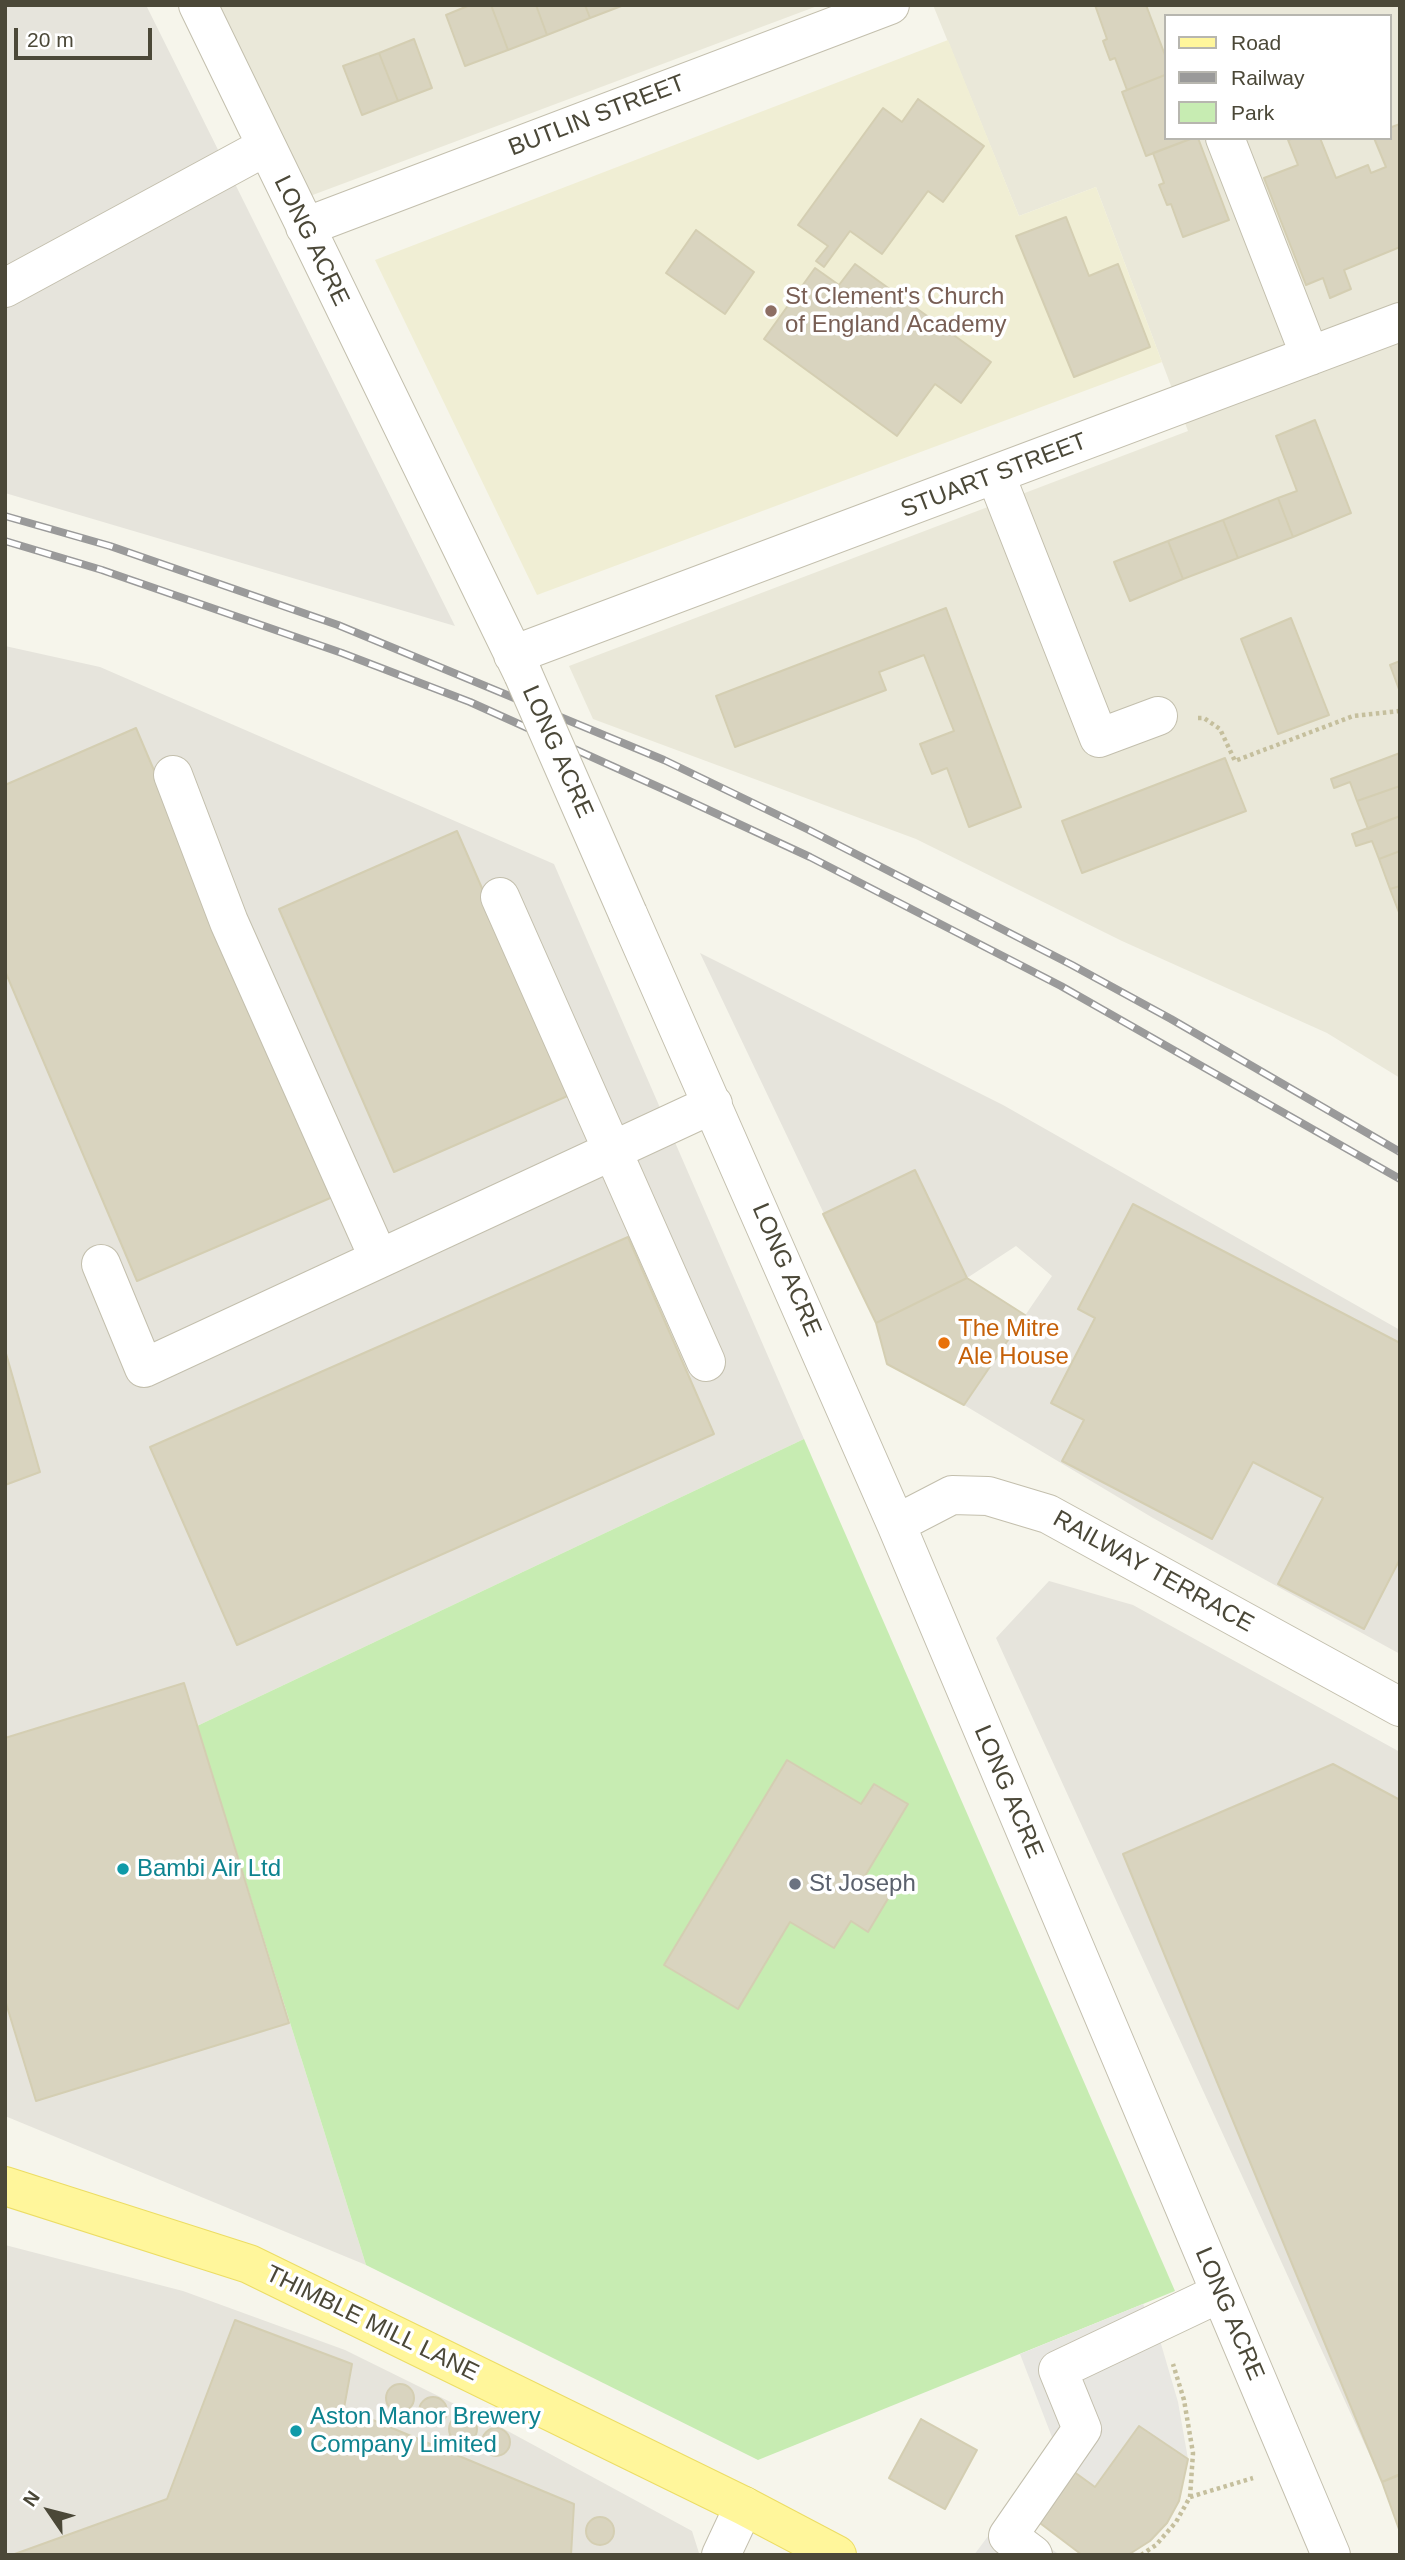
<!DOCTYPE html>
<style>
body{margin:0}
#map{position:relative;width:1405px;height:2560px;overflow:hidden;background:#f6f5eb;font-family:Arial,sans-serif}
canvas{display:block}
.frame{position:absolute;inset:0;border:7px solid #4b4838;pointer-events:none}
.legend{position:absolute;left:1164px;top:14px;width:228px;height:126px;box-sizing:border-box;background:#fff;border:2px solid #b7b6af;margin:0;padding:9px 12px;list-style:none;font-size:21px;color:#4b4838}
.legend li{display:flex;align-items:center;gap:14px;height:35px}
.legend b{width:35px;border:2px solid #b7b6af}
.north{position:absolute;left:14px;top:2476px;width:70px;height:70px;-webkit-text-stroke:5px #fff;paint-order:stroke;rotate:305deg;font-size:19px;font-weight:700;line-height:28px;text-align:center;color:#4b4838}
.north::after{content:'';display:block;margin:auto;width:24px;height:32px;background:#4b4838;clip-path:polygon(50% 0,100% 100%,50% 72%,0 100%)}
.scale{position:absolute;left:14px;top:28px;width:138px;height:32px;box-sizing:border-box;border:4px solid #4b4838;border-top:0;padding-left:9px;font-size:21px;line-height:24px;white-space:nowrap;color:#4b4838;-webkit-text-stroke:5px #fff;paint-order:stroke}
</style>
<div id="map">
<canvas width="1405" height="2560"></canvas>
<div class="frame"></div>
<ul class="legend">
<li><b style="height:9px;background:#fff69b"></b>Road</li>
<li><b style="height:9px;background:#9a9a9a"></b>Railway</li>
<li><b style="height:19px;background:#c7ecb2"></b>Park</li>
</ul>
<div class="north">N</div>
<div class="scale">20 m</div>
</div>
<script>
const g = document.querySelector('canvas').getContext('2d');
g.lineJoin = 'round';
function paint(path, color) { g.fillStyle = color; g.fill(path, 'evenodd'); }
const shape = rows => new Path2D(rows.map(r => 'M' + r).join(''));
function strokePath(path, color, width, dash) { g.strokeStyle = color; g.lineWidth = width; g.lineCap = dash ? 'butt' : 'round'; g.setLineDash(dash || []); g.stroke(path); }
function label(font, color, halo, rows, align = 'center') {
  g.font = font + ' Arial,sans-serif'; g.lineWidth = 7; g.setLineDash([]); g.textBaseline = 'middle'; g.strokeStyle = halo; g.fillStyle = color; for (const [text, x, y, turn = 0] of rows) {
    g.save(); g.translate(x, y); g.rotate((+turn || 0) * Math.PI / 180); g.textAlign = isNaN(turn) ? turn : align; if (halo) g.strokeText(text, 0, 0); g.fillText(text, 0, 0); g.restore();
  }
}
paint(shape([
 [210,5,820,5,302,199],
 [933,5,1400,5,1400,1078,1327,1033,1122,941,916,839,593,719,569,666,1188,431,1096,187,1019,216],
 [1165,16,1389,16,1389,138,1165,138]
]), '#eae8d9');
paint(shape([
 [5,5,146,5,455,626,5,493],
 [5,646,100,667,554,864,804,1439,197,1726,366,2265,5,2116],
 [700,953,1003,1105,1400,1330,1400,1654,1153,1518,964,1405,1052,1276,1016,1246,967,1278,876,1323],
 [1049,1581,1133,1605,1400,1752,1400,2475,1382,2482,996,1638],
 [5,2245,183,2291,345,2350,493,2423,692,2531,699,2553,703,2555,5,2555]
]), '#e6e4dc');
paint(shape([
 [948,40,1019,216,1096,187,1162,362,537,595,375,260]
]), '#f0eed4');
paint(shape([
 [804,1439,1175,2291,758,2460,366,2265,197,1726]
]), '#c7ecb2');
paint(shape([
 [1143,2304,1159,2337,1178,2402,1188,2459,1139,2426,1095,2487,1047,2456,1055,2445,1020,2354],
 [1003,2516,1060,2555,974,2555]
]), '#e8e7e2');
const building = shape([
 [470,5,491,5,508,50,465,66,446,15,470,5],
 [491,5,536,5,547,35,508,50,491,5],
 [536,5,585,5,590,18,547,35,536,5],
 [585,5,624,5,590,18,585,5],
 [1095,5,1146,5,1165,55,1165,75,1127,90,1115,58,1110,60,1103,41,1107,39,1095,5],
 [414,39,432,88,398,101,379,53,414,39],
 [379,53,398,101,362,115,343,66,379,53],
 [1165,75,1165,138,1193,138,1146,156,1122,92,1165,75],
 [918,99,984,146,943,202,928,191,882,254,850,231,824,267,816,261,828,246,798,225,883,108,902,122,918,99],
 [1400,124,1400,247,1344,270,1351,289,1330,298,1323,278,1306,285,1264,178,1298,165,1288,140,1294,138,1320,138,1336,178,1368,165,1371,173,1386,167,1374,138,1389,138,1389,128,1400,124],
 [1193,138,1198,138,1229,220,1183,237,1171,204,1167,205,1159,185,1164,183,1153,153,1193,138],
 [1066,217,1089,276,1118,264,1150,347,1074,377,1016,236,1066,217],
 [696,230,754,272,725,314,666,273,696,230],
 [855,264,991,362,961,403,935,384,897,436,764,339,815,268,839,285,855,264],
 [1315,420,1351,513,1293,537,1278,498,1297,491,1276,436,1315,420],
 [1278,498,1293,537,1238,558,1223,520,1278,498],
 [1223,520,1238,558,1183,579,1168,541,1223,520],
 [1168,541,1183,579,1130,601,1114,562,1168,541],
 [946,608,1021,807,969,827,947,768,932,774,920,744,954,731,924,655,879,672,886,690,735,747,716,696,946,608],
 [1291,618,1329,715,1278,734,1241,639,1291,618],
 [1400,661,1400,692,1390,665,1400,661],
 [136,728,335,1196,137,1281,5,971,5,785,136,728],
 [1400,753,1400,786,1357,801,1350,782,1334,788,1331,779,1400,753],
 [1225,758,1246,811,1082,873,1062,821,1225,758],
 [1400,786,1400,816,1368,829,1357,801,1400,786],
 [1400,816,1400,851,1379,859,1372,841,1356,846,1352,834,1400,816],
 [457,831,572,1094,394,1172,279,909,457,831],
 [1400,851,1400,886,1390,889,1379,859,1400,851],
 [1400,886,1400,915,1390,889,1400,886],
 [915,1170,967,1278,876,1323,823,1214,915,1170],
 [1133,1204,1400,1343,1400,1559,1364,1629,1278,1584,1323,1498,1253,1462,1212,1539,1062,1461,1084,1420,1051,1403,1095,1318,1078,1309,1133,1204],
 [628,1237,714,1434,237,1645,150,1447,628,1237],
 [967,1278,1025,1315,964,1405,887,1364,876,1323,967,1278],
 [5,1350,40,1472,5,1485,5,1350],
 [184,1683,289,2023,36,2101,5,2000,5,1738,184,1683],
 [787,1760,861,1804,874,1784,908,1804,865,1876,892,1892,868,1932,851,1921,834,1948,790,1922,738,2009,664,1965,787,1760],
 [1333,1764,1400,1800,1400,2474,1382,2482,1123,1854,1333,1764],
 [235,2320,352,2364,344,2408,574,2504,571,2555,12,2555,167,2499,235,2320],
 '386 2398a14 14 0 1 1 28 0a14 14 0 1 1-28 0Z',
 '419 2411a14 14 0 1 1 28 0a14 14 0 1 1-28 0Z',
 '449 2429a14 14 0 1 1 28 0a14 14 0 1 1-28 0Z',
 [921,2419,977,2450,945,2509,889,2478,921,2419],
 [1139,2426,1188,2459,1179,2501,1167,2523,1150,2541,1128,2555,1082,2555,1032,2517,1066,2466,1095,2487,1139,2426],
 '482 2442a14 14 0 1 1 28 0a14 14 0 1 1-28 0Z',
 [1400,2475,1400,2532,1382,2482,1400,2475],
 '586 2531a14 14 0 1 1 28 0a14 14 0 1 1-28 0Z'
]);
paint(building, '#d9d4bf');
strokePath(building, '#d4ceb2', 2);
const minor = shape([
 [198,5,523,674],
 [1225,138,1310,356],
 [305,227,890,5],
 [5,288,265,147],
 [996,476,1099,738,1158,716],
 [513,655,1400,322],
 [173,775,229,922,379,1259],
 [500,897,706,1362],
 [628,914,896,1524,1331,2555],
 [101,1264,144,1368,713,1104],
 [896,1524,952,1495,988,1496,1048,1514,1400,1707],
 [721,2555,744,2506],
 [1033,2555,1008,2536,1082,2429,1058,2370,1220,2293]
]);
const major = shape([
 [5,2186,249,2264,744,2506,837,2555]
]);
strokePath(minor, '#c3bfad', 40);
strokePath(major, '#ecdd64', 40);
strokePath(shape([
 [1198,718,1204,718,1220,729,1235,761,1353,716,1400,711],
 [1190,2497,1253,2478],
 [1141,2555,1156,2545,1176,2522,1190,2497,1193,2453,1184,2400,1173,2364]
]), '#c5bf9d', 4.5, [3.5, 3.5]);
strokePath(minor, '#fff', 38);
strokePath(major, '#fff69b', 38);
const rail = shape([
 [5,516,110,546,338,625,664,760,809,830,1072,965,1171,1019,1400,1152],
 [5,541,102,570,342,653,470,702,674,794,810,857,1061,986,1400,1179]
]);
strokePath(rail, '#9a9a9a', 8);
strokePath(rail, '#fff', 5, [16]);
const minorBridge = shape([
 [523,674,628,914]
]);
strokePath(minorBridge, '#c3bfad', 40, []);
strokePath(minorBridge, '#fff', 38);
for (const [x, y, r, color] of [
 [771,311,7,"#8d6e63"],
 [944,1343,7,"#e8710a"],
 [123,1869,7,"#0f9aa8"],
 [795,1884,7,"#6b7280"],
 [296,2431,7,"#0f9aa8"]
]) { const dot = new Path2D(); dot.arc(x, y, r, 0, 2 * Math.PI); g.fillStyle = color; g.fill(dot); strokePath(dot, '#fff', 2.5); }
label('24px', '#4b4838', '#fff', [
 ["BUTLIN STREET",597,116,-21],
 ["LONG ACRE",311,241,64],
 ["STUART STREET",994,476,-21],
 ["LONG ACRE",557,752,66],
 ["LONG ACRE",786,1270,67],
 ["RAILWAY TERRACE",1153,1572,29],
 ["LONG ACRE",1008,1792,67],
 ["LONG ACRE",1229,2314,67],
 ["THIMBLE MILL LANE",372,2324,26]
]);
label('24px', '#785e54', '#fff', [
 ["St Clement's Church",785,297],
 ["of England Academy",785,325]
], 'left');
label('24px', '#c56008', '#fff', [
 ["The Mitre",958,1329],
 ["Ale House",958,1357]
], 'left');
label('24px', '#0d838f', '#fff', [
 ["Bambi Air Ltd",137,1869],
 ["Aston Manor Brewery",310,2417],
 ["Company Limited",310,2445]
], 'left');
label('24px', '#5b616d', '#fff', [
 ["St Joseph",809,1884]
], 'left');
</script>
